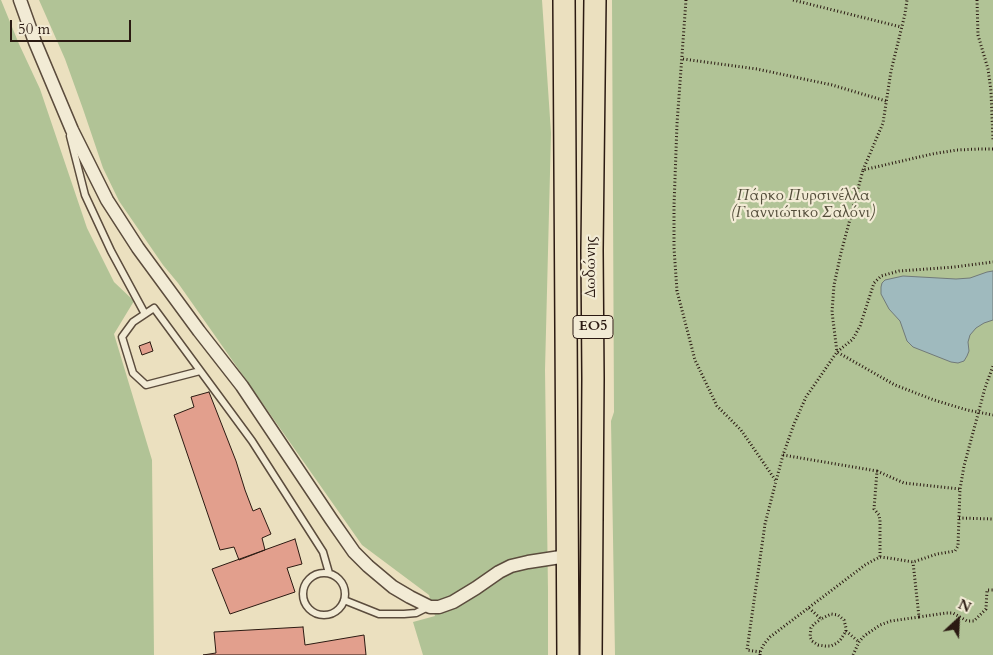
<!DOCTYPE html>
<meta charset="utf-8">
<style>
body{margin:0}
#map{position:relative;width:993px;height:655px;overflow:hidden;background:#ebe0bf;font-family:Cardo,serif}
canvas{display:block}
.north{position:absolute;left:933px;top:595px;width:50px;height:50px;-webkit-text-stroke:4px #f2ebd5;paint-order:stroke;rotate:25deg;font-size:14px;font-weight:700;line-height:20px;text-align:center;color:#2b1a12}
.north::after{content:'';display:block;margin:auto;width:18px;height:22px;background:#2b1a12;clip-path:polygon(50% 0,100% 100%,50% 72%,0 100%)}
.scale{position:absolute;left:10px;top:20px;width:121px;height:22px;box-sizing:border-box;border:2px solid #2b1a12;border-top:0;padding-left:6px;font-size:15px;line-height:18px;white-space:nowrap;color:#2b1a12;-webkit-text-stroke:4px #f2ebd5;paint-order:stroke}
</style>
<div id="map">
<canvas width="993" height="655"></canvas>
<div class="north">N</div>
<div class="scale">50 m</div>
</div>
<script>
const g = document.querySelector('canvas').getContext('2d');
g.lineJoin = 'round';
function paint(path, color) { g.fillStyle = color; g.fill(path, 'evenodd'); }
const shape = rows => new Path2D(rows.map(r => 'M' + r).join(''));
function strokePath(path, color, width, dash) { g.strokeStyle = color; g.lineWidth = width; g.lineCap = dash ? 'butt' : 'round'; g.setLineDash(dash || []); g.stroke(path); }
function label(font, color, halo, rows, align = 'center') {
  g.font = font + ' Cardo,serif'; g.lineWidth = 4.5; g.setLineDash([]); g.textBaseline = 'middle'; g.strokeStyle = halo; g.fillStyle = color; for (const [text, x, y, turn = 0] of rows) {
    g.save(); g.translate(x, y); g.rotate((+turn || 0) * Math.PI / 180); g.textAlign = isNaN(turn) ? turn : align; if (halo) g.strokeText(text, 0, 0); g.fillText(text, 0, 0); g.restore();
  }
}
paint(shape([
 [0,0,1,0,19,44,40,89,87,228,114,282,134,301,114,334,152,460,154,655,0,655],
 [39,0,542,0,551,133,545,370,548,591,548,655,423,655,413,622,435,616,429,595,362,545,178,283,163,265,119,201,103,168,83,109,65,59],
 [612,0,993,0,993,655,615,655,611,421,614,412]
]), '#b1c396');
const water = shape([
 [993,271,993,320,984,323,976,328,970,335,968,342,969,351,967,356,964,361,958,363,951,362,913,347,907,341,900,321,889,309,881,294,881,287,882,283,885,280,903,276,956,279,970,278,987,272,993,271]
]);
paint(water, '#9fbabe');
strokePath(water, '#717a79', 1);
const building = shape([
 [150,342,153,351,142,355,139,346,150,342],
 [209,392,236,461,245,490,253,511,260,508,271,534,262,538,265,550,239,560,234,547,220,550,174,415,194,407,191,397,209,392],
 [295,539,302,564,287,568,295,592,230,614,212,569,295,539],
 [303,627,305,645,364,635,366,655,203,655,216,653,214,632,303,627]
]);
paint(building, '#e29f8d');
strokePath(building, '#2b1a12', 1);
const service = shape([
 [70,136,85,195,111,251,145,314],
 [200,371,146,385,133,373,122,337,133,322,154,308,252,441,323,552,329,573],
 '303 594a21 21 0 1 1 42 0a21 21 0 1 1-42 0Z',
 [344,600,379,614,404,614,416,613,428,607]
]);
const minor = shape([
 [20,0,35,42,72,130,107,200,138,248,199,331,242,386,331,519,354,552,368,566,393,587,410,597,430,607,439,607,453,602,476,588,499,572,511,566,528,562,567,556]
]);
const primary = shape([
 [564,0,568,655],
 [591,655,593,379,592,250,595,0]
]);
strokePath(service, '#5b4c3d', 9);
strokePath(minor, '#5b4c3d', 15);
strokePath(primary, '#2b1a12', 24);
strokePath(shape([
 [686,0,677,124,674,206,674,248,677,291,695,360,717,406,741,430,776,481,783,455,794,424,806,397,837,352,895,385,934,400,967,410,993,415],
 [793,0,901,27],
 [977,0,978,35,988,69,991,91,993,140],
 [683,59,757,69,832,85,886,101],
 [993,149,979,149,957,150,932,154,863,170,841,253,834,285,832,312,837,352,853,339,860,326,874,283,881,276,899,271,954,267,993,262],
 [863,170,883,123,891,71,905,14,907,0],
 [783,455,877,471,874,509,879,515,880,520,880,557],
 [877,471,904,483,960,489],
 [959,518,993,519],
 [809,608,821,619,831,614,838,615,844,620,846,628,846,631,841,639,837,643,831,646,825,646,818,645,812,641,810,637,811,628,814,624,821,619],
 [919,617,946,613,953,613,967,621,974,621,986,609,987,590,993,590],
 [846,631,859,642],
 [760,652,747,650,765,524,776,481],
 [760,655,760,652,764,644,770,637,865,565,874,560,880,557,889,558,913,562,937,554,955,551,958,546,960,489,964,466,985,388,993,366],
 [853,655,859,642,864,636,880,625,891,621,919,617,913,562]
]), '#2b1a12', 3, [1, 2.5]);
strokePath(service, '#f2ebd5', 6);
strokePath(minor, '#f2ebd5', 12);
strokePath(primary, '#ebe0bf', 21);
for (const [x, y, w] of [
 [593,327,40]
]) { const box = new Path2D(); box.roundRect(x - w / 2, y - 11.5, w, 23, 4); g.fillStyle = '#f2ebd5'; g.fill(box); strokePath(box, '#2b1a12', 1); }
label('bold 14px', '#2b1a12', null, [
 ["ΕΟ5",593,327]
]);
label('italic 15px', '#534d3a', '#f2ebd5', [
 ["Πάρκο Πυρσινέλλα",803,197],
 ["(Γιαννιώτικο Σαλόνι)",803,214]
]);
label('15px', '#2b1a12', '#f2ebd5', [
 ["Δωδώνης",592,267,-90]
]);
</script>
